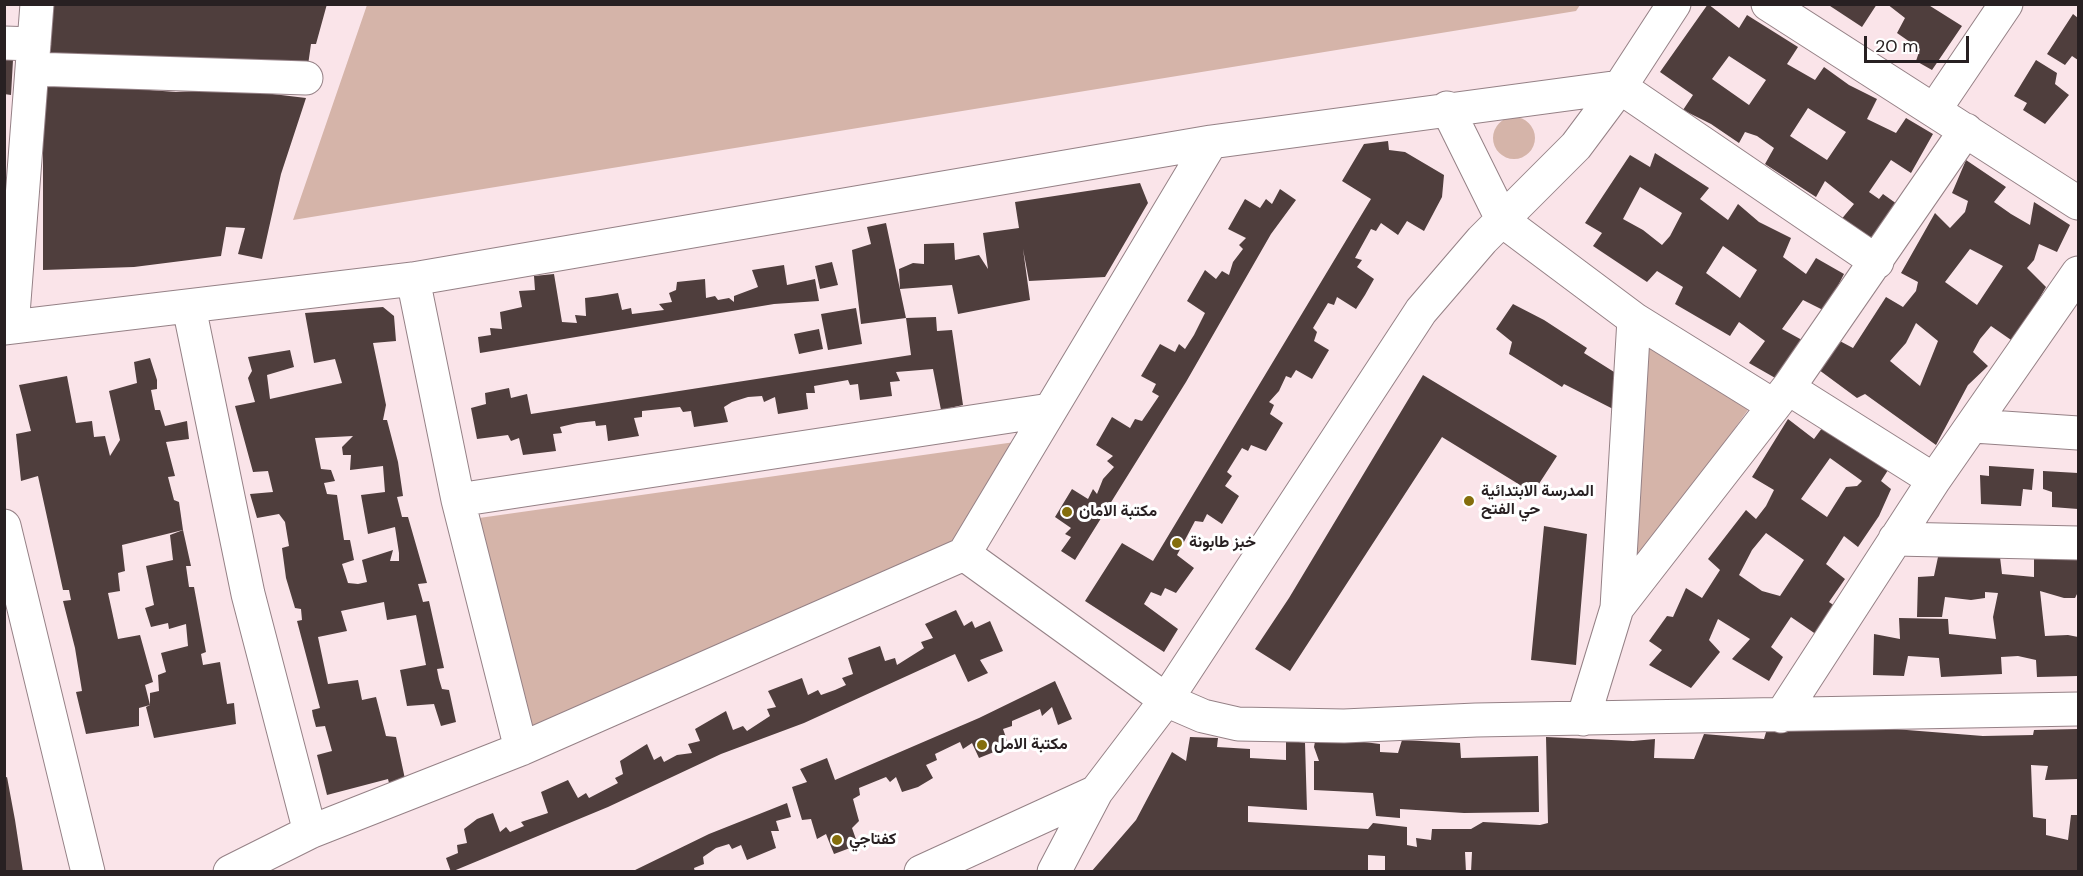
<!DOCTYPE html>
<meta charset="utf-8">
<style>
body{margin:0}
#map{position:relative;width:2083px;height:876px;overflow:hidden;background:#fae4e9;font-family:"DM Sans",sans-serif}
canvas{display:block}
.frame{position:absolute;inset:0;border:6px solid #282022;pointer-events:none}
.scale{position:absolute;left:1864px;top:36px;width:105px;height:27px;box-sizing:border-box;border:3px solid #282022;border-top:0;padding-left:8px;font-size:18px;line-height:21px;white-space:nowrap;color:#282022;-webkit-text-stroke:4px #fff;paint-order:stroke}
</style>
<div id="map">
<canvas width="2083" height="876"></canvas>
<div class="frame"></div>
<div class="scale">20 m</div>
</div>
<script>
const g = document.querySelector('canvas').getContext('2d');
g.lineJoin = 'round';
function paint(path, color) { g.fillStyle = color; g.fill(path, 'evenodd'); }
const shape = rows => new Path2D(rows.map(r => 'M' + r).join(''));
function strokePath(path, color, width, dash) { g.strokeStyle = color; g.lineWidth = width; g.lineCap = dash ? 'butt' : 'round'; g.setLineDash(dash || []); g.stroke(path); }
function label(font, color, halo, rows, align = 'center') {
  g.font = font + ' "DM Sans",Vazirmatn,sans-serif'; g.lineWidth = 6; g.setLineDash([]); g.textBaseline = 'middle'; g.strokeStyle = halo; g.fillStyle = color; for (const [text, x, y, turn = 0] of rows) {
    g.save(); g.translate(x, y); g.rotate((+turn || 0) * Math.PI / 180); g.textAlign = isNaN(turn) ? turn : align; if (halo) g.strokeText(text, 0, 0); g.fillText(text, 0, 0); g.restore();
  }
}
paint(shape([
 [367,5,367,4,1580,5,1576,11,293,220],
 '1493 138a21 21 0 1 1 42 0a21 21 0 1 1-42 0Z',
 [1649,345,1750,407,1629,577],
 [1015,442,957,545,532,727,472,519]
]), '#d5b4a9');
paint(shape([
 [50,4,327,4,316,44,311,44,308,65,47,54],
 [1708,4,1739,28,1747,15,1798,47,1787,64,1815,80,1824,67,1849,85,1877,99,1867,119,1896,133,1906,118,1933,134,1911,173,1891,160,1869,192,1879,199,1883,194,1897,204,1872,250,1835,227,1854,204,1825,181,1816,197,1765,164,1774,148,1757,136,1745,132,1739,143,1711,124,1683,110,1693,95,1660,72],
 [1729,56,1766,80,1749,105,1712,79],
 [1808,108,1846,132,1827,160,1790,136],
 [1827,4,1877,4,1862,27],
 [1887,4,1927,4,1962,26,1932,70,1916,61,1920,49,1897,33,1905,18],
 [2073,14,2078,18,2078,60,2072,56,2065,65,2047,54],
 [4,59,13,60,11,95,4,94],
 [2036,60,2057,73,2055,84,2069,95,2045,124,2023,110,2027,103,2014,96],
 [43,82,176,92,231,89,306,98,281,174,262,259,238,254,245,228,226,227,221,256,134,267,43,270],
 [1388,141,1389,150,1405,152,1444,175,1442,197,1424,231,1407,221,1398,235,1381,223,1376,231,1371,229,1355,258,1362,260,1357,267,1374,279,1365,295,1356,309,1337,297,1334,305,1328,303,1313,328,1317,332,1314,341,1329,350,1312,379,1296,370,1291,378,1286,376,1279,391,1269,402,1274,405,1270,414,1283,423,1274,438,1266,451,1251,445,1248,451,1242,448,1227,472,1232,476,1225,486,1239,496,1222,524,1207,514,1203,522,1195,521,1177,555,1194,568,1176,593,1165,588,1161,596,1151,592,1144,604,1178,629,1164,652,1085,601,1122,543,1153,561,1371,199,1342,181,1364,144],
 [1655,153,1709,188,1700,199,1728,220,1738,204,1759,222,1791,238,1783,257,1806,274,1816,258,1844,274,1825,311,1803,300,1782,329,1802,340,1777,379,1749,363,1765,341,1739,322,1730,336,1675,304,1683,287,1657,271,1647,282,1593,246,1602,233,1585,223,1630,155,1650,167],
 [1640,187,1682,213,1670,236,1662,245,1643,230,1623,219],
 [1723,246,1757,270,1740,298,1706,273],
 [1966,160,2006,187,1994,202,2011,214,2030,225,2034,202,2070,225,2057,252,2039,244,2034,260,2027,268,2046,287,2014,342,1991,326,1980,339,1973,352,1988,366,1968,385,1936,445,1865,394,1857,398,1815,367,1836,339,1853,348,1886,297,1903,307,1916,291,1918,282,1901,273,1935,213,1950,228,1965,212,1968,201,1952,193],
 [1970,249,2003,266,1977,305,1945,282],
 [1916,323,1938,341,1920,386,1890,361,1906,343],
 [1140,183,1148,203,1105,277,1029,281,1023,249,1030,300,958,314,952,285,900,289,899,269,913,263,924,264,924,244,954,243,955,260,979,255,988,269,983,233,1019,228,1015,202],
 [1280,189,1296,200,1271,234,1186,382,1075,560,1061,551,1071,537,1065,534,1071,528,1055,517,1072,489,1088,499,1093,489,1097,494,1103,479,1114,467,1107,461,1113,456,1096,445,1112,417,1130,428,1135,419,1142,421,1159,396,1152,392,1156,384,1141,376,1160,344,1175,352,1179,344,1185,349,1194,335,1205,313,1187,301,1205,270,1216,279,1222,271,1229,275,1233,262,1243,249,1239,245,1246,238,1228,229,1245,199,1260,208,1266,199,1272,204],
 [886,223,906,318,936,317,937,331,952,330,963,405,941,410,933,369,896,372,900,381,890,382,892,396,860,400,858,384,850,385,848,380,814,386,815,393,806,393,808,409,778,414,775,397,764,402,762,396,748,397,732,402,724,407,728,422,694,427,691,411,683,412,680,407,642,411,642,417,634,418,639,436,608,441,606,425,596,426,595,421,577,423,560,427,562,433,553,434,556,451,523,455,519,438,511,441,508,435,477,439,471,408,486,404,485,393,509,388,511,398,527,394,531,414,911,355,906,318,861,324,852,250,871,244,867,227],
 [832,262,838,285,820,289,815,266],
 [784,265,787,285,815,279,819,301,774,304,480,353,478,337,491,335,490,328,502,329,500,312,522,307,519,291,535,290,534,276,554,274,562,322,577,323,575,315,586,316,585,298,600,296,618,293,622,310,631,308,632,314,664,310,659,304,672,302,669,293,676,290,677,282,705,279,706,298,715,296,718,300,729,298,734,302,734,296,758,287,752,270],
 [1513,304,1544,320,1587,348,1584,353,1622,377,1617,411,1564,384,1562,387,1509,354,1512,342,1496,329],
 [383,307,394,316,396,341,373,343,386,405,383,420,387,420,398,462,403,496,397,497,402,517,408,517,427,583,418,584,423,602,429,601,444,668,437,669,439,679,442,689,449,690,456,722,441,726,434,704,407,706,400,670,426,665,416,615,387,620,384,602,341,611,347,631,318,637,328,684,358,680,362,700,376,697,386,736,396,737,405,779,390,787,388,779,327,795,317,755,332,751,325,726,316,727,313,716,312,710,320,708,297,621,302,620,301,609,295,608,286,578,282,548,289,546,285,522,279,514,257,518,250,494,273,492,268,471,253,472,235,406,255,402,248,378,252,371,248,357,290,350,294,367,267,375,270,399,342,383,335,359,314,363,305,313],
 [353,436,342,447,343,455,351,455,350,470,383,466,385,492,361,495,368,534,395,527,399,553,399,561,390,561,393,550,362,560,367,582,358,584,348,583,342,564,354,560,350,540,344,540,337,495,327,494,324,483,335,481,331,470,321,469,315,438],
 [856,308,862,344,828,350,821,314],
 [819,329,823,349,799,354,794,334],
 [150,358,157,380,157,389,151,390,155,410,160,410,165,426,187,421,189,439,166,442,175,476,168,477,174,500,179,502,183,530,122,545,125,571,118,573,120,591,108,593,118,639,140,635,153,682,145,685,150,705,150,693,159,691,158,675,166,672,161,653,188,646,186,624,169,629,168,623,151,627,145,608,154,605,146,566,173,560,170,535,183,530,191,566,186,566,189,587,194,587,206,652,201,654,203,665,220,662,227,704,234,703,236,724,154,738,146,707,150,705,139,708,139,726,86,734,76,692,82,691,75,648,63,601,71,600,69,590,63,590,38,476,21,481,16,434,31,431,19,385,67,376,76,423,92,421,94,437,105,436,110,456,120,440,109,391,137,383,134,362],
 [1423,375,1557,456,1533,493,1442,437,1290,671,1255,649,1289,598],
 [1788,419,1814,439,1825,424,1890,467,1881,481,1891,489,1879,516,1858,547,1844,536,1826,564,1845,579,1829,602,1838,608,1820,637,1791,617,1771,647,1783,657,1769,681,1732,659,1750,639,1718,619,1709,640,1720,652,1691,688,1649,665,1662,650,1649,641,1667,616,1673,617,1686,588,1702,598,1720,570,1708,559,1746,510,1756,519,1766,506,1774,490,1752,477],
 [1830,458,1862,481,1857,486,1846,487,1827,517,1801,499],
 [1766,533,1804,560,1780,596,1762,591,1739,575,1752,550],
 [1989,466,2034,469,2032,490,2023,489,2021,506,1981,504,1980,475,1989,476],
 [2043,471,2078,473,2078,509,2052,507,2052,492,2043,489],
 [1544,526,1587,534,1576,665,1531,660],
 [2034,555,2078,559,2078,592,2075,598,2064,598,2040,591,2045,636,2068,635,2078,637,2078,676,2037,677,2036,660,2018,656,2001,657,2002,674,1941,677,1939,658,1908,656,1904,676,1873,675,1874,634,1900,639,1899,618,1948,619,1949,634,1996,639,1993,617,1998,593,1985,592,1985,598,1971,600,1945,597,1942,617,1917,617,1918,577,1934,576,1938,557,2000,557,2002,574,2034,577],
 [956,610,964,626,972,621,975,628,990,621,1003,651,980,660,988,673,968,682,955,654,804,723,721,754,608,807,451,872,446,858,458,853,457,845,467,843,464,829,477,819,493,813,500,832,506,827,510,832,524,826,521,822,548,813,541,792,568,780,578,798,586,793,589,798,618,783,615,778,623,774,620,761,647,744,654,760,661,756,664,762,677,755,692,753,688,744,700,741,695,729,726,711,733,730,743,726,747,731,770,716,767,709,776,707,768,691,802,678,808,695,818,690,821,695,835,690,846,685,842,678,853,674,848,658,880,646,885,661,895,658,897,665,924,648,921,642,933,638,925,624],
 [1055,681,1072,719,1058,725,1052,707,1042,716,1040,709,1012,721,1012,726,1003,729,1009,746,979,758,972,743,963,749,960,742,935,754,937,760,926,765,933,778,918,787,902,792,896,777,890,782,886,777,859,788,860,795,853,799,859,821,852,828,858,845,834,854,826,834,817,839,811,819,802,820,792,787,807,782,800,769,827,758,835,780,979,718],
 [1767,729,1894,729,1983,736,2033,735,2034,730,2078,729,2078,779,2045,780,2048,766,2031,765,2033,817,2046,819,2046,835,2068,840,2071,815,2078,815,2078,872,1471,872,1472,852,1465,852,1466,872,1385,872,1385,856,1368,855,1368,872,1091,872,1136,820,1172,752,1186,761,1190,737,1218,738,1217,747,1250,749,1250,758,1286,760,1286,740,1305,743,1307,810,1248,806,1248,822,1368,829,1373,823,1407,827,1407,845,1417,847,1416,838,1431,840,1432,829,1471,829,1483,822,1540,825,1548,823,1546,737,1633,741,1655,739,1654,758,1694,759,1704,734,1764,739],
 [1316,736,1380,744,1380,752,1398,753,1402,740,1460,743,1461,758,1538,756,1539,812,1464,813,1400,809,1400,818,1376,816,1373,793,1314,790,1314,761,1319,761,1314,747],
 [7,777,15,820,23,872,4,872,4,778],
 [787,803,791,817,776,821,779,831,771,831,776,848,747,860,741,845,732,849,729,844,716,848,703,857,704,864,694,868,695,872,631,872,709,834]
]), '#4f3e3d');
const minor = shape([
 [1768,4,2078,203],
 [4,43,34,44],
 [32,69,306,78],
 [1447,108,1503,221,1634,319,1774,406],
 [1935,109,2006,4],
 [413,279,458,500,521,749],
 [189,307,248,594,310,832],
 [12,327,37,4],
 [4,328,413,279,1211,142,1620,87,1877,262],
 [1788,388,1934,480],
 [1974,426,2078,433],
 [458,500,1050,410],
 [4,526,88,872],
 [1895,539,2078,543],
 [964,554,1211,142],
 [1617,608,1634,319],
 [1781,716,1934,480,2078,273],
 [1583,719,1617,608,1788,388,1966,130],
 [230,872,310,832,521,749,964,554,1166,700,1203,716,1238,724,1344,726,1476,720,2078,709],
 [921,872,1096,792],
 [1054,872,1096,792,1166,700,1421,311,1482,240,1576,146,1620,87,1674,4]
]);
strokePath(minor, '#958186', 35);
strokePath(minor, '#fff', 33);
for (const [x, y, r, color] of [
 [1469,501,6,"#846e0c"],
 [1067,512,6,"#846e0c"],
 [1177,543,6,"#846e0c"],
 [982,745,6,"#846e0c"],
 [837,840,6,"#846e0c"]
]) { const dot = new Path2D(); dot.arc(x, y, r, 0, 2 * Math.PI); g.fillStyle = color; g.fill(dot); strokePath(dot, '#fff', 2); }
label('bold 16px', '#282022', '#fff', [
 ["المدرسة الابتدائية",1481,492],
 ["حي الفتح",1481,510],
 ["مكتبة الامان",1079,512],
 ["خبز طابونة",1189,543],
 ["مكتبة الامل",994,745],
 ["كفتاجي",849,840]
], 'left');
</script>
